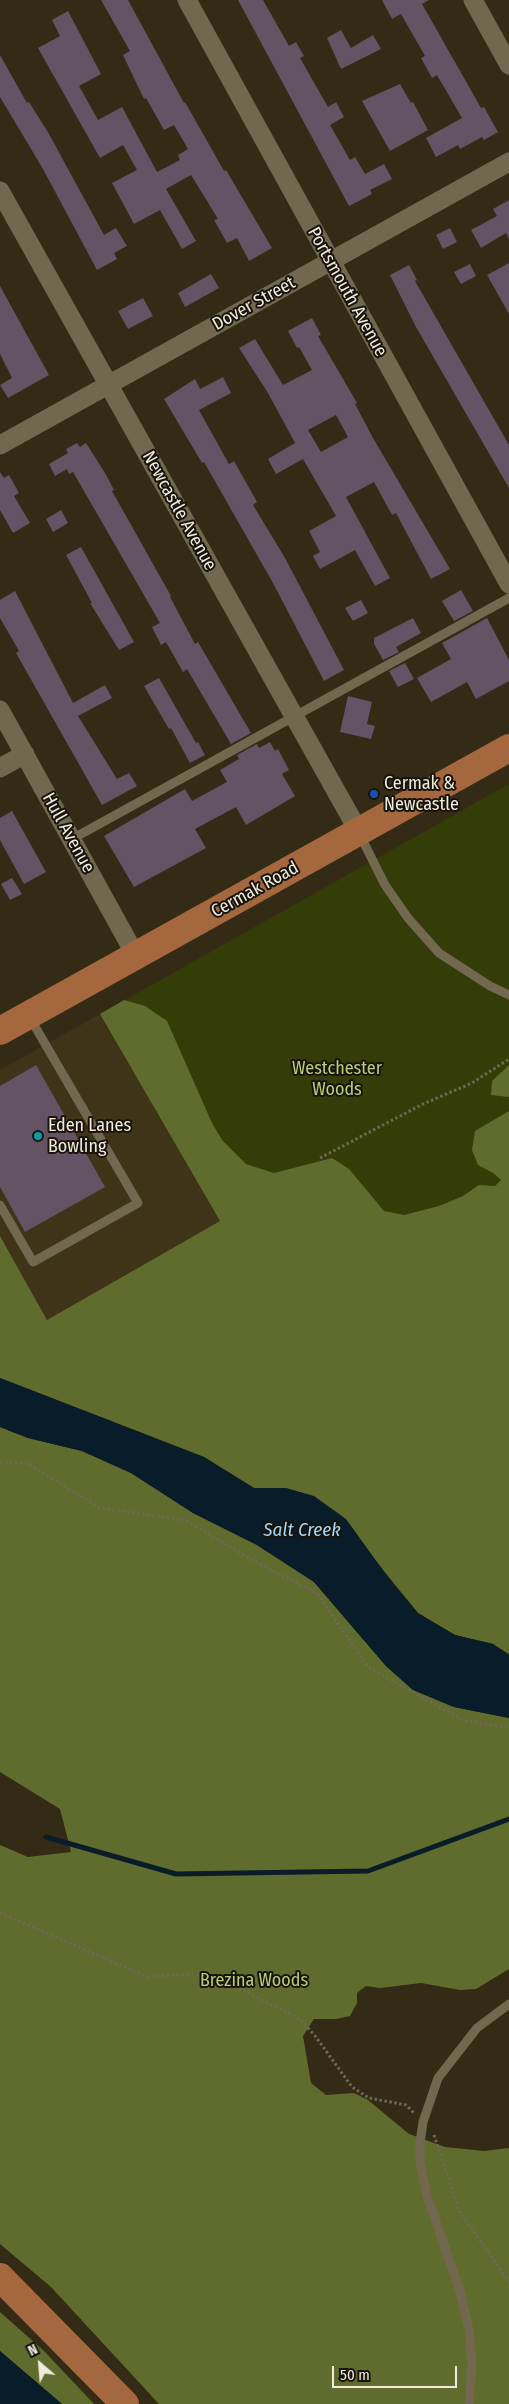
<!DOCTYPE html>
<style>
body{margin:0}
#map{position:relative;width:509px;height:2404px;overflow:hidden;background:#342b16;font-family:"Fira Sans Condensed",sans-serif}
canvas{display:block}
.north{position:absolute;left:15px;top:2339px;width:50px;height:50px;-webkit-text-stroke:4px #18140b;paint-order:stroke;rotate:333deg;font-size:14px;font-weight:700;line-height:20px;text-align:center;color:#efeadc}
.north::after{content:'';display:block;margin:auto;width:18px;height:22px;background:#efeadc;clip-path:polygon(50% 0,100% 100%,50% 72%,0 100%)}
.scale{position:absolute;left:332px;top:2366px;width:125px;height:22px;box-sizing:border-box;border:2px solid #efeadc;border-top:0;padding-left:6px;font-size:15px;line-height:18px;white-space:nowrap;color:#efeadc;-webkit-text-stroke:4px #18140b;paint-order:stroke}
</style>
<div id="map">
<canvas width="509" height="2404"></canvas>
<div class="north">N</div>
<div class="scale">50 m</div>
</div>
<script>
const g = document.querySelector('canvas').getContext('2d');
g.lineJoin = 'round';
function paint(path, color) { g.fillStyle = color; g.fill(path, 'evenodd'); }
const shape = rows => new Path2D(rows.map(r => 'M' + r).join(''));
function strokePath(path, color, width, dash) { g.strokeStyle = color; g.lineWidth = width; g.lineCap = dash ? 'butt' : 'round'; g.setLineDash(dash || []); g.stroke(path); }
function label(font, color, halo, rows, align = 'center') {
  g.font = font + ' "Fira Sans Condensed",sans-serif'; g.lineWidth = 4; g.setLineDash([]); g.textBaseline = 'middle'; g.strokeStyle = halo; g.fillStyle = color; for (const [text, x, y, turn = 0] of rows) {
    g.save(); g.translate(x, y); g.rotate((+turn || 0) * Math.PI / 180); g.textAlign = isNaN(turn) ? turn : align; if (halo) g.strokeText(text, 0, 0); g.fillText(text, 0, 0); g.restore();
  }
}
paint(shape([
 [100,1014,220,1221,47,1320,0,1236,0,1070]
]), '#3f3417');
paint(shape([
 [509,784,509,1655,493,1644,455,1635,367,1550,254,1488,92,1412,0,1378,0,1236,47,1320,220,1221,100,1014]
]), '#343c07');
paint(shape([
 [124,1000,145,1006,167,1021,212,1123,222,1140,246,1164,274,1173,332,1158,349,1169,384,1211,404,1215,439,1206,463,1196,479,1185,495,1186,501,1180,493,1173,478,1165,472,1150,475,1131,509,1111,509,1654,493,1644,455,1635,418,1613,367,1550,286,1488,254,1488,204,1457,0,1378,0,1236,47,1320,220,1221,100,1014],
 [509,1065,509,1097,491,1095,492,1081],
 [0,1427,28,1438,82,1451,131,1473,193,1513,257,1545,314,1582,386,1666,413,1690,454,1707,509,1718,509,1969,476,1989,460,1990,421,1983,380,1988,366,1986,357,1993,357,2003,350,2016,336,2019,314,2019,303,2036,311,2083,326,2095,354,2093,368,2100,409,2134,445,2147,484,2151,509,2148,509,2404,159,2404,51,2287,0,2244,0,1845,28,1857,71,1852,60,1809,0,1772],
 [0,2312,44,2351,94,2404,62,2404,0,2351]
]), '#606c2d');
paint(shape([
 [0,1378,204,1457,254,1488,286,1488,314,1496,346,1519,390,1580,418,1613,455,1635,493,1644,509,1655,509,1718,454,1707,413,1690,386,1666,314,1582,257,1545,193,1513,131,1473,82,1451,28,1438,0,1427],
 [0,2351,62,2404,0,2404]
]), '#081d29');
strokePath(shape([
 [46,1837,176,1874,368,1871,509,1819]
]), '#081d29', 5);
paint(shape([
 [101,0,128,0,184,103,185,102,224,171,226,170,272,248,249,261,237,238,227,243,214,220,218,219,191,175,166,189,196,241,182,249,160,210,134,224,112,183,137,170,123,145,100,158,38,48,60,36,52,20,68,11,101,74,79,86,98,120,122,107,157,172,180,160,178,155,188,149,174,125,164,130,146,98,144,99,123,55,130,51],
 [238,0,263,0,289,46,296,42,304,56,300,58,328,107,336,102,344,117,330,125,350,160,355,157,365,174,384,164,392,179,370,190,372,194,349,206],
 [382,0,429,0,422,4,481,108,484,107,498,132,484,140,482,137,460,149,458,145,436,157,426,138,462,118,437,75,432,78,421,58,425,56,401,14,392,19],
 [341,30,351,48,373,35,381,49,341,69,327,38],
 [0,55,27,103,29,102,49,134,104,235,116,228,127,246,114,253,117,259,97,270,43,169,0,97],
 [400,84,411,103,413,102,428,130,390,151,362,101],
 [509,200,509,239,506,233,481,248,471,230,497,216,493,209],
 [450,228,457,242,443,249,436,235],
 [509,263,509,314,487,275],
 [470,264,476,276,461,284,454,272],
 [409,265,417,280,415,281,509,445,509,488,416,327,390,275],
 [211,274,219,288,185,307,178,293],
 [0,286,49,375,8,398,0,385,12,378,0,354],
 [143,298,153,316,128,329,118,311],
 [312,318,321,335,318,336,357,403,355,404,373,438,450,569,431,579,396,513,392,515,374,482,346,497,390,578,375,586,355,550,320,569,313,556,320,552,309,531,336,516,303,459,276,474,268,459,295,443,268,393,239,348,255,339,283,385,312,370,299,347,297,348,288,331],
 [336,415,348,437,321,452,308,430],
 [223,377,231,393,199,410,229,464,234,461,257,502,253,505,285,558,344,670,324,681,273,583,204,462,202,463,164,399,195,379,200,389],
 [77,443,80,447,86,443,105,473,114,490,112,491,171,596,170,597,195,644,198,642,251,733,231,744,187,669,183,672,166,642,161,645,152,627,160,623,73,472,69,474,67,469,55,476,49,464,68,453,66,449],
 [0,472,4,478,9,475,19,493,14,496,30,523,13,533,0,510],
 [61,510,68,523,53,532,46,519],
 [81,547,134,642,119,650,90,603,92,603,66,555],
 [461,590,473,611,454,621,442,601],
 [15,591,73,703,105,685,112,698,78,716,117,779,129,773,137,786,102,805,16,653,19,651,0,618,0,600],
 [361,600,368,613,353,621,345,608],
 [413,618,421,633,396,647,399,652,383,660,374,644,374,638],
 [487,618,509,660,509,681,476,699,467,682,431,702,417,678,451,659,442,643],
 [405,663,414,679,398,687,389,671],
 [159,678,196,743,198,742,205,755,190,763,171,728,169,729,144,686],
 [348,696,372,702,367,724,375,726,371,739,340,732],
 [270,742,275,751,278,749,289,770,282,774,295,796,246,825,236,807,195,829,206,848,134,887,104,836,185,789,192,801,227,782,220,770,239,759,237,755,257,744,259,748],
 [12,811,46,872,24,884,0,840,0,818],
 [12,878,22,894,10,900,1,884],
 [36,1065,105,1187,25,1232,0,1187,0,1086]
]), '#645265');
strokePath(shape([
 [320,1158,423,1104,472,1083,509,1059],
 [0,1462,29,1464,100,1508,184,1520,265,1567,317,1593,368,1667,463,1720,509,1728],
 [0,1913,147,1977,187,1974,218,1978,300,2019,316,2037,352,2087,369,2098,406,2105,415,2114],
 [434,2135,459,2210,509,2282]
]), '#6f6855', 3, [2.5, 2.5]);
strokePath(shape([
 [360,835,385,885,408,918,439,953,490,986,509,995],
 [72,839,509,598],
 [0,1205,33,1262,138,1203,30,1018],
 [469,2404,472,2364,469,2330,460,2291,427,2196,420,2162,420,2143,423,2122,438,2078,477,2028,509,2004]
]), '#726850', 9);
strokePath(shape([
 [187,0,509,584],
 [473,0,509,65],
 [0,191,359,832],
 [0,445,509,162],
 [0,710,136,956],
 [0,768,25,754]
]), '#726850', 19);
strokePath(shape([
 [0,1031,509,748],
 [0,2277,125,2404]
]), '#a5673d', 28);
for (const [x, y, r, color] of [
 [374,794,5,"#1a4fb4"],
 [38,1136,5,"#0f9aa8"]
]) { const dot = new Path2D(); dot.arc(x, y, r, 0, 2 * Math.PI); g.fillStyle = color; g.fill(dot); strokePath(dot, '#18140b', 2); }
label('18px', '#efeadc', '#18140b', [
 ["Portsmouth Avenue",347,292,61],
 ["Dover Street",254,304,-29],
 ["Newcastle Avenue",179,511,61],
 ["Hull Avenue",68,833,61],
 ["Cermak Road",255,890,-29]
]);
label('18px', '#efeadc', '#18140b', [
 ["Cermak &",384,784],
 ["Newcastle",384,805],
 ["Eden Lanes",48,1126],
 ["Bowling",48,1147]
], 'left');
label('18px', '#bacd72', '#18140b', [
 ["Westchester",337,1069],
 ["Woods",337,1090],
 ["Brezina Woods",254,1981]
]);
label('italic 19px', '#a1d6f6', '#18140b', [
 ["Salt Creek",302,1531]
]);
</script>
